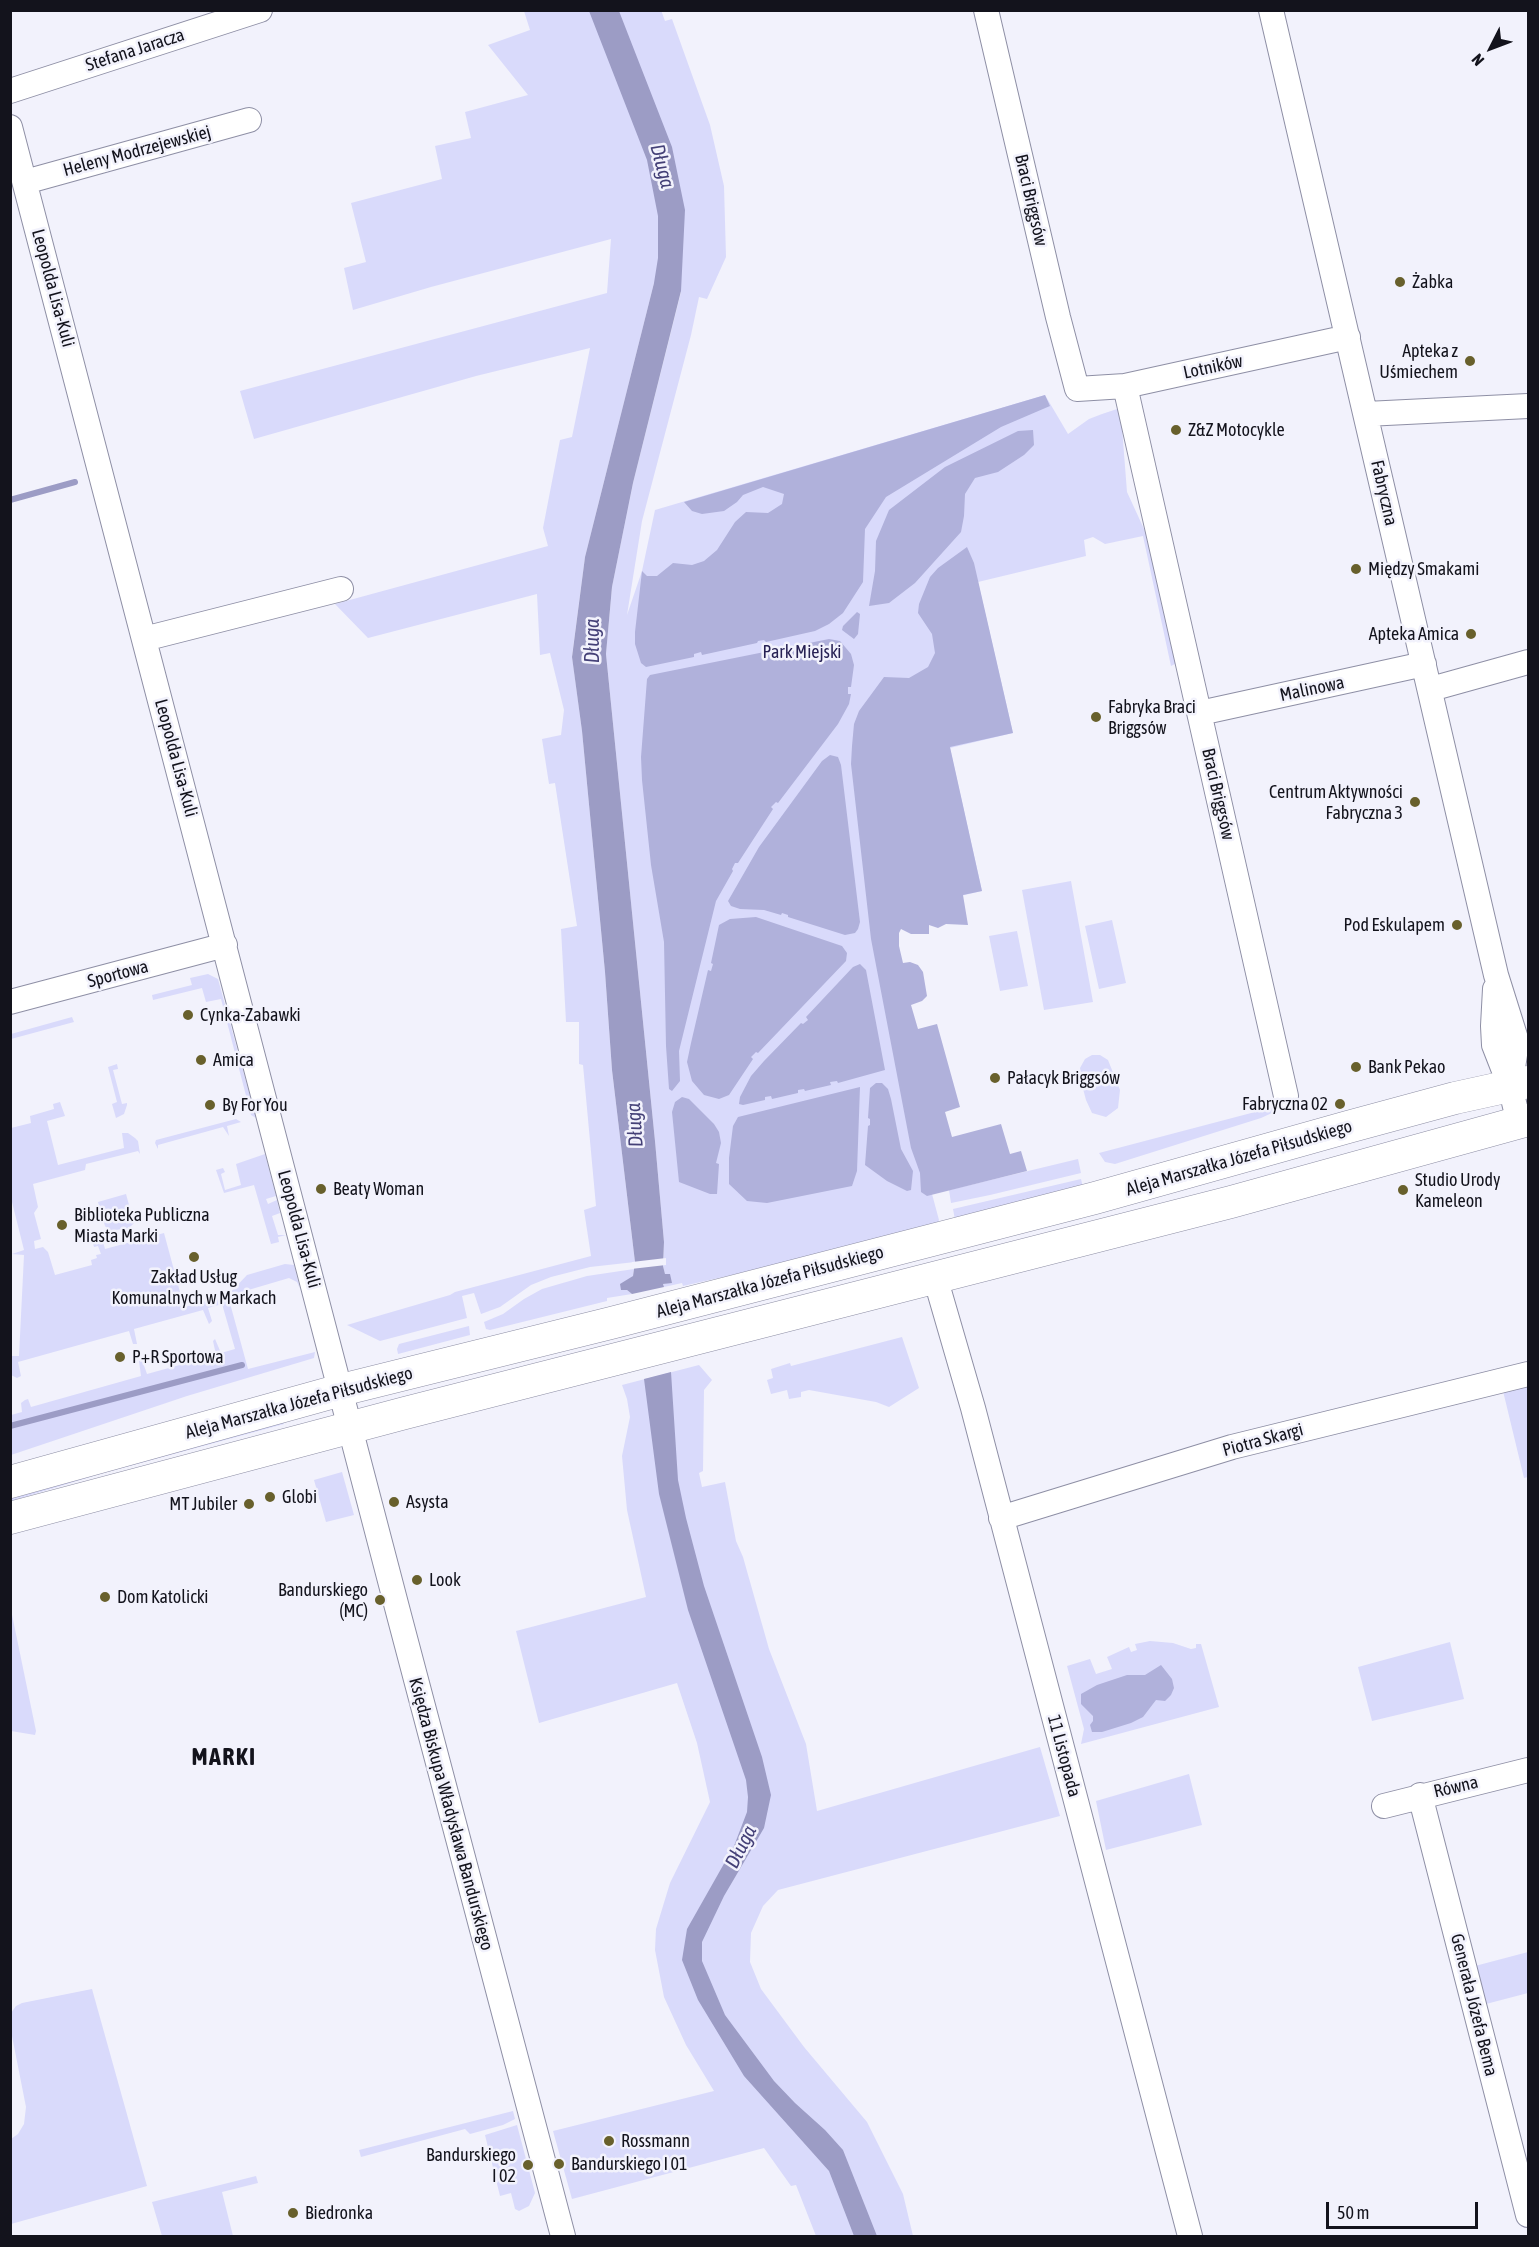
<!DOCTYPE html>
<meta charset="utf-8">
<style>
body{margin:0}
#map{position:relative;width:1539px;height:2247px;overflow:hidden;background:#f2f2fc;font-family:"Asap Condensed",sans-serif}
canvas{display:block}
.frame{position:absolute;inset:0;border:12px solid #13131c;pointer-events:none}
.north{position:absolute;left:1461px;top:18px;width:60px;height:60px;-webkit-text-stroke:4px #f2f2fc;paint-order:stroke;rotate:228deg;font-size:16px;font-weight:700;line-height:24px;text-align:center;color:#13131c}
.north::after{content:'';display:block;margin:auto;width:21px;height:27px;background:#13131c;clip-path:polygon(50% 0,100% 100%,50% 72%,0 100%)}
.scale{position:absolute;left:1326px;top:2202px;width:152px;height:27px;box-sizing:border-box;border:3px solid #13131c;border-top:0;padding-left:8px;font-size:18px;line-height:21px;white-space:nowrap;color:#13131c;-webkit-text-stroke:4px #f2f2fc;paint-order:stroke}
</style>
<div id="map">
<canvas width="1539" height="2247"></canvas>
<div class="frame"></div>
<div class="north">N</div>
<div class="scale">50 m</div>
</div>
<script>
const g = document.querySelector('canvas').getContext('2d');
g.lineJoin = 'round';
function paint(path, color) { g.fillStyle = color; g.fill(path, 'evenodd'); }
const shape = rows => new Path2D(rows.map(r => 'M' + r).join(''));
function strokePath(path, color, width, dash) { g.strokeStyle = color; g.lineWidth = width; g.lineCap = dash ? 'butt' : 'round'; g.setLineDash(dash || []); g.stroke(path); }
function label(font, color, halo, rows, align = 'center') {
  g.font = font + ' "Asap Condensed",sans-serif'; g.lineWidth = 5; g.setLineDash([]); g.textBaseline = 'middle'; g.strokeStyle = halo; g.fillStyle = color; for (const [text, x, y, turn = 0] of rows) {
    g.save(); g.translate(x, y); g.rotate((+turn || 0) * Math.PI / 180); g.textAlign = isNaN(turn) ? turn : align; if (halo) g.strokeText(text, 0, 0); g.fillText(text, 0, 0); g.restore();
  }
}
paint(shape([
 [661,10,665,21,672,19,710,125,724,186,726,257,707,299,699,297,691,335,642,521,627,615,642,571,655,510,1045,395,1068,434,1089,419,1102,414,1117,409,1121,415,1127,492,1150,542,1177,663,1171,666,1143,536,1105,544,1093,537,1084,540,1086,556,978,582,1013,733,950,748,982,891,874,916,932,1194,939,1220,937,1224,785,1263,683,1286,682,1283,664,1287,663,1284,671,1282,665,1275,663,1266,664,1242,655,1141,606,654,612,587,633,483,681,292,654,283,585,557,572,656,582,731,605,972,612,1070,635,1262,590,1267,551,1277,531,1285,500,1307,481,1314,474,1293,462,1296,467,1318,380,1341,347,1325,450,1295,455,1292,591,1256,584,1210,596,1206,583,1065,579,1064,579,1022,566,1022,561,929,577,926,555,783,549,784,542,739,561,735,564,710,550,653,540,655,537,594,368,638,335,604,548,546,543,528,560,440,572,437,590,348,476,376,254,439,240,391,607,293,611,239,431,287,353,310,344,268,366,262,351,203,442,179,435,146,471,138,465,112,528,95,488,45,530,30,524,11],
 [1071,881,1093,1002,1044,1010,1022,890],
 [1112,920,1126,983,1099,989,1085,926],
 [1017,931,1028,986,1000,991,989,936],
 [208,974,218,979,256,1118,251,1115,221,999,206,1002,202,988,153,1000,152,995,192,985,190,978],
 [72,1017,74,1022,11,1039,11,1034],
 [1092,1055,1100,1055,1108,1060,1120,1090,1118,1108,1106,1117,1092,1113,1086,1100,1082,1085,1080,1068,1085,1059],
 [117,1064,118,1069,113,1070,122,1104,127,1103,127,1105,124,1114,116,1118,112,1104,117,1102,108,1067],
 [60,1102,65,1116,47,1121,58,1165,124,1148,122,1133,128,1133,135,1138,138,1141,140,1154,138,1151,86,1164,85,1170,33,1184,38,1207,34,1213,41,1239,34,1241,35,1249,43,1247,48,1252,55,1275,92,1265,91,1260,97,1258,96,1255,101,1254,98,1246,94,1247,91,1237,101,1235,105,1249,164,1233,184,1307,228,1295,247,1275,285,1264,294,1265,300,1289,297,1282,289,1278,228,1296,248,1369,315,1352,314,1358,187,1396,11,1455,11,1415,22,1412,21,1403,25,1400,28,1399,31,1407,141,1376,139,1361,142,1360,147,1374,216,1355,213,1341,215,1339,221,1353,235,1349,222,1304,208,1308,212,1321,209,1324,203,1310,134,1329,137,1344,133,1344,129,1331,18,1362,21,1376,17,1378,11,1375,11,1356,19,1356,24,1255,12,1254,24,1250,11,1198,11,1128,31,1123,30,1116,54,1109,53,1104],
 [1274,1107,1272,1113,1261,1118,1115,1164,1105,1162,1099,1153],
 [236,1119,241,1122,227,1126,229,1136,223,1127,158,1145,158,1149,155,1143,156,1140],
 [265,1154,276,1196,266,1199,268,1204,277,1200,280,1213,272,1216,278,1235,286,1235,278,1237,279,1242,271,1244,254,1185,224,1193,216,1170,223,1168,225,1172,221,1174,225,1190,241,1185,236,1164],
 [1078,1159,1081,1173,990,1195,951,1203,949,1190],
 [1081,1179,1083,1188,955,1220,953,1209],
 [126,1194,134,1223,129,1228,109,1231,105,1226,98,1202],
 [634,1269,633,1276,626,1282,627,1290,632,1294,607,1298,607,1301,490,1330,486,1329,484,1322,503,1314,524,1299,542,1289,587,1276],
 [469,1326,470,1335,398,1354,397,1349,399,1344],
 [902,1337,919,1388,889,1407,876,1402,809,1390,801,1392,801,1397,789,1399,787,1390,771,1394,767,1380,773,1378,771,1369,790,1363,791,1366],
 [699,1365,712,1380,704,1390,703,1471,699,1473,702,1487,725,1482,736,1541,743,1557,769,1649,806,1744,817,1811,1040,1747,1060,1816,778,1890,763,1906,751,1933,750,1962,761,1989,804,2047,867,2122,903,2194,913,2236,816,2236,796,2185,791,2186,764,2148,572,2199,553,2131,714,2091,686,2045,664,1997,655,1950,656,1929,670,1883,710,1802,697,1743,677,1683,539,1723,516,1631,646,1597,627,1510,622,1456,630,1417,627,1399,622,1385],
 [1528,1385,1528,1477,1524,1478,1503,1391],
 [282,1418,284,1424,100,1474,11,1501,11,1495],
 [342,1472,354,1515,326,1522,314,1480],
 [10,1605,36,1731,35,1735,11,1731],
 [1150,1641,1173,1643,1191,1649,1196,1648,1196,1644,1201,1644,1219,1707,1081,1744,1084,1729,1067,1666,1090,1659,1096,1674,1112,1669,1107,1657,1129,1647,1131,1652,1137,1650,1135,1644],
 [1450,1642,1464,1699,1372,1721,1358,1667],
 [1189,1774,1202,1825,1106,1850,1096,1801],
 [1528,1952,1528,1993,1486,2004,1475,1966],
 [92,1989,147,2186,11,2224,11,2139,18,2134,24,2124,26,2107,11,2031,11,2013,16,2006,22,2003],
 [513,2111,515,2119,503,2125,470,2134,465,2129,361,2157,359,2150],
 [517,2125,535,2193,529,2206,519,2211,515,2209,511,2193,500,2196,485,2135],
 [256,2176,258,2183,222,2192,233,2236,162,2236,152,2202]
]), '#d9dafb');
paint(shape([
 [1045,395,1050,406,1001,427,886,497,865,529,863,582,843,613,829,624,815,631,766,642,764,640,758,641,757,643,702,655,701,652,694,654,694,657,646,667,641,663,635,644,635,632,642,571,647,576,657,576,673,563,692,565,704,561,717,550,735,522,746,512,768,513,782,504,784,494,763,487,743,495,737,502,724,511,702,514,692,511,684,502],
 [1033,430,1034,445,1024,455,998,472,975,478,965,494,964,516,961,532,915,583,889,603,869,606,875,571,876,541,889,510,945,467,1018,431],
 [967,547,974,563,1013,733,950,747,982,891,963,895,968,925,946,924,938,928,929,925,929,934,911,934,901,929,899,933,899,946,903,963,910,962,918,965,923,972,927,996,922,1001,911,1005,918,1029,937,1024,960,1107,945,1112,952,1137,1001,1124,1010,1154,1021,1151,1027,1171,927,1196,921,1192,920,1173,911,1148,871,939,851,764,852,746,854,724,859,711,884,677,909,678,928,667,935,653,932,634,918,613,919,604,930,577,938,568],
 [857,612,860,614,858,634,854,639,842,630,843,626],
 [829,639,840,641,851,654,854,665,851,687,848,687,848,694,851,694,849,704,838,724,778,803,776,802,771,807,773,809,738,863,735,863,732,869,733,871,716,901,679,1051,680,1081,672,1091,669,1089,666,1046,664,942,651,865,642,780,641,757,647,679,650,675],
 [830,755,838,757,841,765,860,922,858,929,855,933,845,935,788,917,788,915,782,913,781,915,764,910,740,909,731,906,728,901,759,847,822,761],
 [756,917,842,946,847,953,846,961,758,1053,756,1052,751,1057,753,1059,729,1095,719,1099,704,1095,692,1081,687,1062,691,1043,708,970,711,971,713,964,711,963,719,925,730,919],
 [860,964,866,970,885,1070,838,1083,837,1081,830,1082,831,1085,805,1091,804,1089,798,1090,798,1093,772,1099,771,1096,765,1097,765,1100,743,1105,739,1104,740,1097,751,1076,764,1061,801,1023,803,1024,808,1020,806,1017,853,967],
 [876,1083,882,1083,888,1089,891,1099,901,1149,913,1171,911,1190,907,1191,887,1181,865,1165,868,1126,870,1125,870,1119,868,1118,870,1088],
 [860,1087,857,1171,852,1186,767,1203,747,1201,729,1184,729,1158,733,1126,738,1117],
 [682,1097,689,1099,714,1124,719,1132,721,1143,716,1163,719,1164,717,1194,710,1194,679,1182,672,1112,675,1102],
 [1161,1665,1172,1679,1174,1688,1171,1695,1165,1701,1156,1700,1143,1717,1131,1723,1102,1732,1092,1732,1090,1725,1093,1721,1093,1716,1081,1704,1081,1694,1097,1685,1127,1675,1145,1675]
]), '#b0b1db');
paint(shape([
 [589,11,619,11,672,147,685,210,681,291,633,483,612,587,606,654,655,1141,664,1242,663,1266,665,1274,670,1274,672,1283,663,1284,664,1287,632,1294,627,1290,621,1290,620,1284,633,1276,635,1262,612,1070,605,972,582,731,572,657,585,557,654,283,658,258,658,216,647,160],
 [671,1372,678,1480,686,1518,704,1586,762,1757,771,1795,764,1828,724,1896,702,1942,702,1961,725,2015,774,2081,795,2103,825,2130,843,2150,877,2236,854,2236,829,2171,744,2076,698,2000,682,1960,687,1929,734,1846,747,1812,748,1797,746,1780,688,1610,659,1494,644,1379]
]), '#9c9cc5');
paint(shape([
 [666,1258,666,1265,631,1269,632,1262]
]), '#f2f2fc');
strokePath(shape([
 [10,500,75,482],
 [10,1426,242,1365]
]), '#9c9cc5', 6);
const minor = shape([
 [986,10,1058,317,1077,389,1125,386,1348,337],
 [1271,10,1496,975,1517,1042,1510,1086],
 [10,91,260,10],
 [10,127,400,1619,563,2236],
 [25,182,249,120],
 [1125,386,1286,1096],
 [1366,414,1528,406],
 [144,639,341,589],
 [1431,689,1528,662],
 [1200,713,1424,664],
 [1495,989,1493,1026,1494,1045,1510,1086,1519,1123],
 [10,1002,225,945],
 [935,1277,973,1408,1190,2236],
 [1001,1518,1232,1447,1528,1374],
 [1420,1795,1528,2215],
 [1384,1806,1528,1770]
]);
const major = shape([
 [10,1482,341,1390,611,1323,1095,1198,1348,1127,1455,1098,1528,1082],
 [10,1518,405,1413,1231,1202,1528,1120]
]);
strokePath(minor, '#8e8fa5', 26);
strokePath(major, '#8e8fa5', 33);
strokePath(minor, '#fff', 24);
strokePath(major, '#fff', 32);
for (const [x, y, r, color] of [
 [1400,282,6,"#68602c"],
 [1470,361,6,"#68602c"],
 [1176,430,6,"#68602c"],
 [1356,569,6,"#68602c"],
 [1471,634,6,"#68602c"],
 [1096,717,6,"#68602c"],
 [1415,802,6,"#68602c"],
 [1457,925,6,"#68602c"],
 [188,1015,6,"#68602c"],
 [201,1060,6,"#68602c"],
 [1356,1067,6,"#68602c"],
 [995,1078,6,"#68602c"],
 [1340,1104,6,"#68602c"],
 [210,1105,6,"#68602c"],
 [321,1189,6,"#68602c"],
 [1403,1190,6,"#68602c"],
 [62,1225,6,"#68602c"],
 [194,1257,6,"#68602c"],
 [120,1357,6,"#68602c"],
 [270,1497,6,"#68602c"],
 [394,1502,6,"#68602c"],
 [249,1504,6,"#68602c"],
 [417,1580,6,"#68602c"],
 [105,1597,6,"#68602c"],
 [380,1600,6,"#68602c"],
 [609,2141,6,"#68602c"],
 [559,2164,6,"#68602c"],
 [528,2165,6,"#68602c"],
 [293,2213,6,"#68602c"]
]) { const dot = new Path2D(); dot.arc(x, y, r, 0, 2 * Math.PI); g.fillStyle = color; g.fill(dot); strokePath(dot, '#f2f2fc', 2); }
label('18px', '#13131c', '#f2f2fc', [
 ["Stefana Jaracza",135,50,-18],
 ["Heleny Modrzejewskiej",137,151,-15],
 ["Braci Briggsów",1031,200,77],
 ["Leopolda Lisa-Kuli",53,288,75],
 ["Lotników",1213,367,-12],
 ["Fabryczna",1384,493,77],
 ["Malinowa",1312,689,-12],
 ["Leopolda Lisa-Kuli",176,758,75],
 ["Braci Briggsów",1218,794,77],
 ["Sportowa",118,974,-15],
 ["Aleja Marszałka Józefa Piłsudskiego",1239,1158,-16],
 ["Leopolda Lisa-Kuli",299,1229,75],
 ["Aleja Marszałka Józefa Piłsudskiego",770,1282,-15],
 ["Aleja Marszałka Józefa Piłsudskiego",299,1403,-15],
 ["Piotra Skargi",1263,1440,-15],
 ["11 Listopada",1064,1756,75],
 ["Równa",1456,1787,-13],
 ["Księdza Biskupa Władysława Bandurskiego",451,1814,75],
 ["Generała Józefa Bema",1474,2005,76]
]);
label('18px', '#13131c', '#f2f2fc', [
 ["Żabka",1412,282],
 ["Apteka z",1458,351,"right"],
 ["Uśmiechem",1458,372,"right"],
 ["Z&Z Motocykle",1188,430],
 ["Między Smakami",1368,569],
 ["Apteka Amica",1459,634,"right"],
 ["Fabryka Braci",1108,707],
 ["Briggsów",1108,728],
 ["Centrum Aktywności",1403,792,"right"],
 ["Fabryczna 3",1403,813,"right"],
 ["Pod Eskulapem",1445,925,"right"],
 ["Cynka-Zabawki",200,1015],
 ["Amica",213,1060],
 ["Bank Pekao",1368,1067],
 ["Pałacyk Briggsów",1007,1078],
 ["Fabryczna 02",1328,1104,"right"],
 ["By For You",222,1105],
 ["Studio Urody",1415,1180],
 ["Kameleon",1415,1201],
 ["Beaty Woman",333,1189],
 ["Biblioteka Publiczna",74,1215],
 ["Miasta Marki",74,1236],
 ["Zakład Usług",194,1277,"center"],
 ["Komunalnych w Markach",194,1298,"center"],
 ["P+R Sportowa",132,1357],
 ["Globi",282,1497],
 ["Asysta",406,1502],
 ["MT Jubiler",237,1504,"right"],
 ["Look",429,1580],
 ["Bandurskiego",368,1590,"right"],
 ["(MC)",368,1611,"right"],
 ["Dom Katolicki",117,1597],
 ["Rossmann",621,2141],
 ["Bandurskiego",516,2155,"right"],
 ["I 02",516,2176,"right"],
 ["Bandurskiego I 01",571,2164],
 ["Biedronka",305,2213]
], 'left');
label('18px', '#272154', '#f2f2fc', [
 ["Park Miejski",802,652]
]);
label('italic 20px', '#444077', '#f2f2fc', [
 ["Długa",662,166,75],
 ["Długa",593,641,-90],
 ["Długa",635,1125,-94],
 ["Długa",741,1847,-63]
]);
g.letterSpacing = '1.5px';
label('bold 24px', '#13131c', '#f2f2fc', [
 ["MARKI",224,1757]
]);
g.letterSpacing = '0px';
</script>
